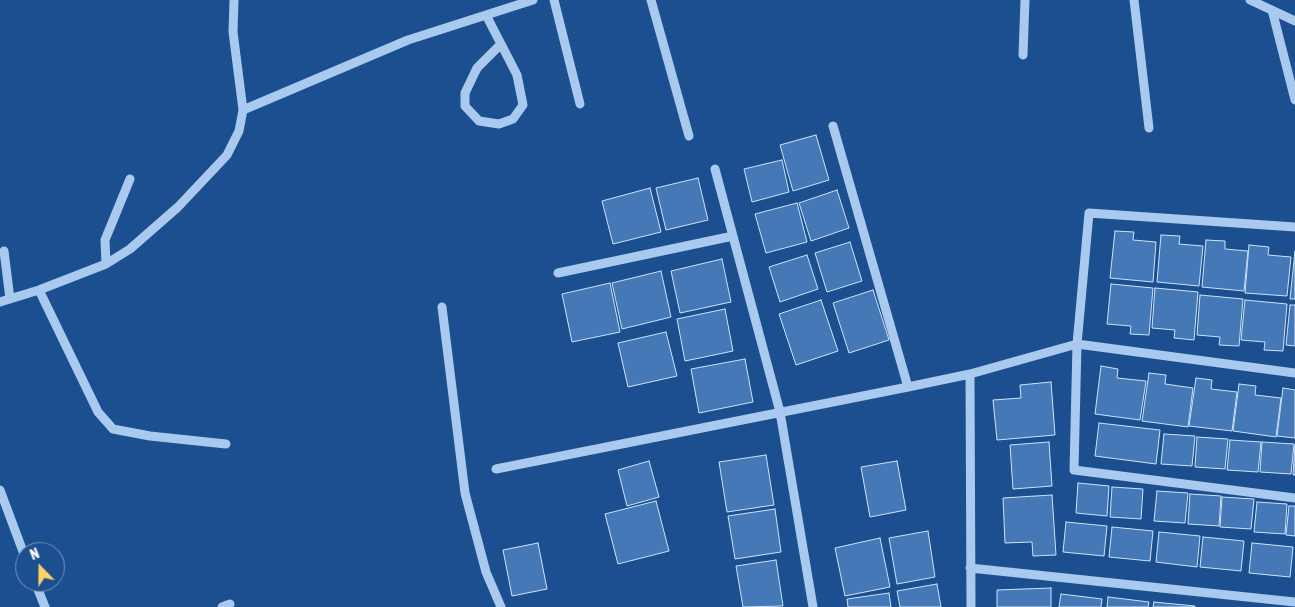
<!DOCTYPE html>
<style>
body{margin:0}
#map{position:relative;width:1295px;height:607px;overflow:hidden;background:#1b4f8f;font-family:"Asap Condensed",sans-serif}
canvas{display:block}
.north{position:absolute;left:15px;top:542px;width:50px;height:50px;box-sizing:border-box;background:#1b4f8f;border:1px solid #7695bc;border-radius:50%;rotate:338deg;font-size:14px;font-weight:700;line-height:20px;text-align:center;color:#fff}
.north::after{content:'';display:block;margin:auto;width:18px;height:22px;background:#ffd166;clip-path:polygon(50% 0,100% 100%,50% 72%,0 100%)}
</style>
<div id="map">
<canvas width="1295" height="607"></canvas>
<div class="north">N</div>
</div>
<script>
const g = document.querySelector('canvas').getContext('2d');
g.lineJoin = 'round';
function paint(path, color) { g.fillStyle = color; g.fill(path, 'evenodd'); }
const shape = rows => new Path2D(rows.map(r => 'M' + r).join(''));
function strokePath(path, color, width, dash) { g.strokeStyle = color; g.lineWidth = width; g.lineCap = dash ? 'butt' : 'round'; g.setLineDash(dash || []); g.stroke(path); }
const building = shape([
 [816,135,829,180,793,191,780,145,816,135],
 [782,160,789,192,752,202,744,169,782,160],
 [698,178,708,220,666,230,656,188,698,178],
 [650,188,661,232,613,244,602,201,650,188],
 [837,190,849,228,811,241,799,203,837,190],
 [797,203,807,242,766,253,755,214,797,203],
 [1115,231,1134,232,1133,240,1156,242,1153,282,1110,278,1115,231],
 [1161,235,1180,236,1179,244,1203,246,1199,286,1157,282,1161,235],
 [1206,240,1225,241,1225,249,1248,251,1244,291,1202,287,1206,240],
 [850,242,862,281,827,292,815,253,850,242],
 [1249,245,1269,247,1268,255,1291,257,1287,296,1245,293,1249,245],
 [1295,251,1295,299,1290,299,1295,251],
 [807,255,818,289,780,302,769,267,807,255],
 [722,259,731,302,680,313,671,271,722,259],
 [661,271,671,317,622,329,612,283,661,271],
 [610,283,620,332,572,342,562,294,610,283],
 [1111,284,1153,288,1149,335,1130,334,1131,326,1107,324,1111,284],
 [1155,288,1198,292,1194,340,1174,338,1175,330,1152,328,1155,288],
 [873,290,889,340,849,353,833,303,873,290],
 [1200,295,1243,299,1239,346,1219,345,1220,337,1197,335,1200,295],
 [821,300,838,351,796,365,779,314,821,300],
 [1245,300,1287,304,1283,351,1264,350,1265,342,1241,340,1245,300],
 [1290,305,1295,305,1295,346,1286,345,1290,305],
 [725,309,733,351,685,361,677,319,725,309],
 [666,332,677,376,628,387,618,343,666,332],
 [745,359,753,402,699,413,691,369,745,359],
 [1101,366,1118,369,1117,378,1146,381,1140,420,1095,414,1101,366],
 [1149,373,1166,375,1165,384,1193,388,1188,427,1142,421,1149,373],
 [1196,378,1212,380,1211,389,1237,392,1232,431,1189,426,1196,378],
 [1051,382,1055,435,997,440,993,400,1021,398,1020,385,1051,382],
 [1239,384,1256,386,1255,395,1281,398,1276,437,1233,431,1239,384],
 [1283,388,1295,390,1295,438,1277,436,1283,388],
 [1099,423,1160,430,1156,464,1095,456,1099,423],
 [1164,434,1195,436,1192,466,1161,464,1164,434],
 [1197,437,1228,439,1225,469,1195,467,1197,437],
 [1230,440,1261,442,1258,472,1227,470,1230,440],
 [1049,442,1052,486,1013,489,1010,445,1049,442],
 [1262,442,1294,444,1291,474,1260,472,1262,442],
 [1295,445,1295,475,1293,475,1295,445],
 [766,455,774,505,727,512,719,462,766,455],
 [649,461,659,497,627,506,618,470,649,461],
 [897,461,906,510,870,517,861,467,897,461],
 [1078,483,1109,486,1107,516,1076,513,1078,483],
 [1112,487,1143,489,1141,519,1110,517,1112,487],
 [1157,491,1188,493,1185,523,1154,521,1157,491],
 [1190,494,1221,496,1219,526,1188,524,1190,494],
 [1052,495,1056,555,1033,556,1032,542,1005,543,1003,498,1052,495],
 [1222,497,1254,499,1251,529,1220,527,1222,497],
 [656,501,669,551,618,564,605,514,656,501],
 [1257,502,1287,504,1285,534,1254,532,1257,502],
 [1289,506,1295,506,1295,536,1286,535,1289,506],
 [775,509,781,552,735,559,728,516,775,509],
 [1066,522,1107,526,1104,556,1063,552,1066,522],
 [1112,527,1153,531,1150,561,1109,557,1112,527],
 [928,531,935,577,897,584,889,538,928,531],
 [1159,532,1200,536,1197,567,1156,562,1159,532],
 [1203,537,1244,541,1241,571,1200,567,1203,537],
 [880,538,890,587,845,596,835,548,880,538],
 [538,543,547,589,512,596,503,550,538,543],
 [1252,543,1293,547,1290,577,1249,573,1252,543],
 [776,560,783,606,743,607,736,566,776,560],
 [937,584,941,607,900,607,897,591,937,584],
 [1051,588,1051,607,997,607,997,590,1051,588],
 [889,593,891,607,848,607,847,599,889,593],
 [1061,594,1102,599,1101,607,1059,607,1061,594],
 [1108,597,1149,602,1148,607,1107,607,1108,597],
 [1154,602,1195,606,1195,607,1153,607,1154,602]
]);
paint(building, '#4478b7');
strokePath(building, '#cfe3fa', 1);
strokePath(shape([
 [554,0,580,104],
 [651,0,689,136],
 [1134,0,1149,128],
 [1250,0,1295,21],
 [1272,10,1295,100],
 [486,15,501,44,517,75,523,105,513,119,499,124,479,121,465,106,465,93,477,68,501,44],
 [1023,55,1025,0],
 [243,110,408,40,533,0],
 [833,126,908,387],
 [715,169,780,412,813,607],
 [1295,227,1089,213,1077,344,1074,470,1295,498],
 [4,251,10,299],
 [106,264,105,240,130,179],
 [558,273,733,236],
 [39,290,98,412,113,429,150,436,226,444],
 [0,302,39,290,106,264,130,249,178,207,227,155,239,131,243,110,233,32,234,0],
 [442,307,465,493,486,572,501,607],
 [970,374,971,607],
 [496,469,908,387,970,374,1077,344,1295,373],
 [0,490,25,557],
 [970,568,1295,602],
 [35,582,45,607],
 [222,607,230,604]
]), '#a9c9ee', 9);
</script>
